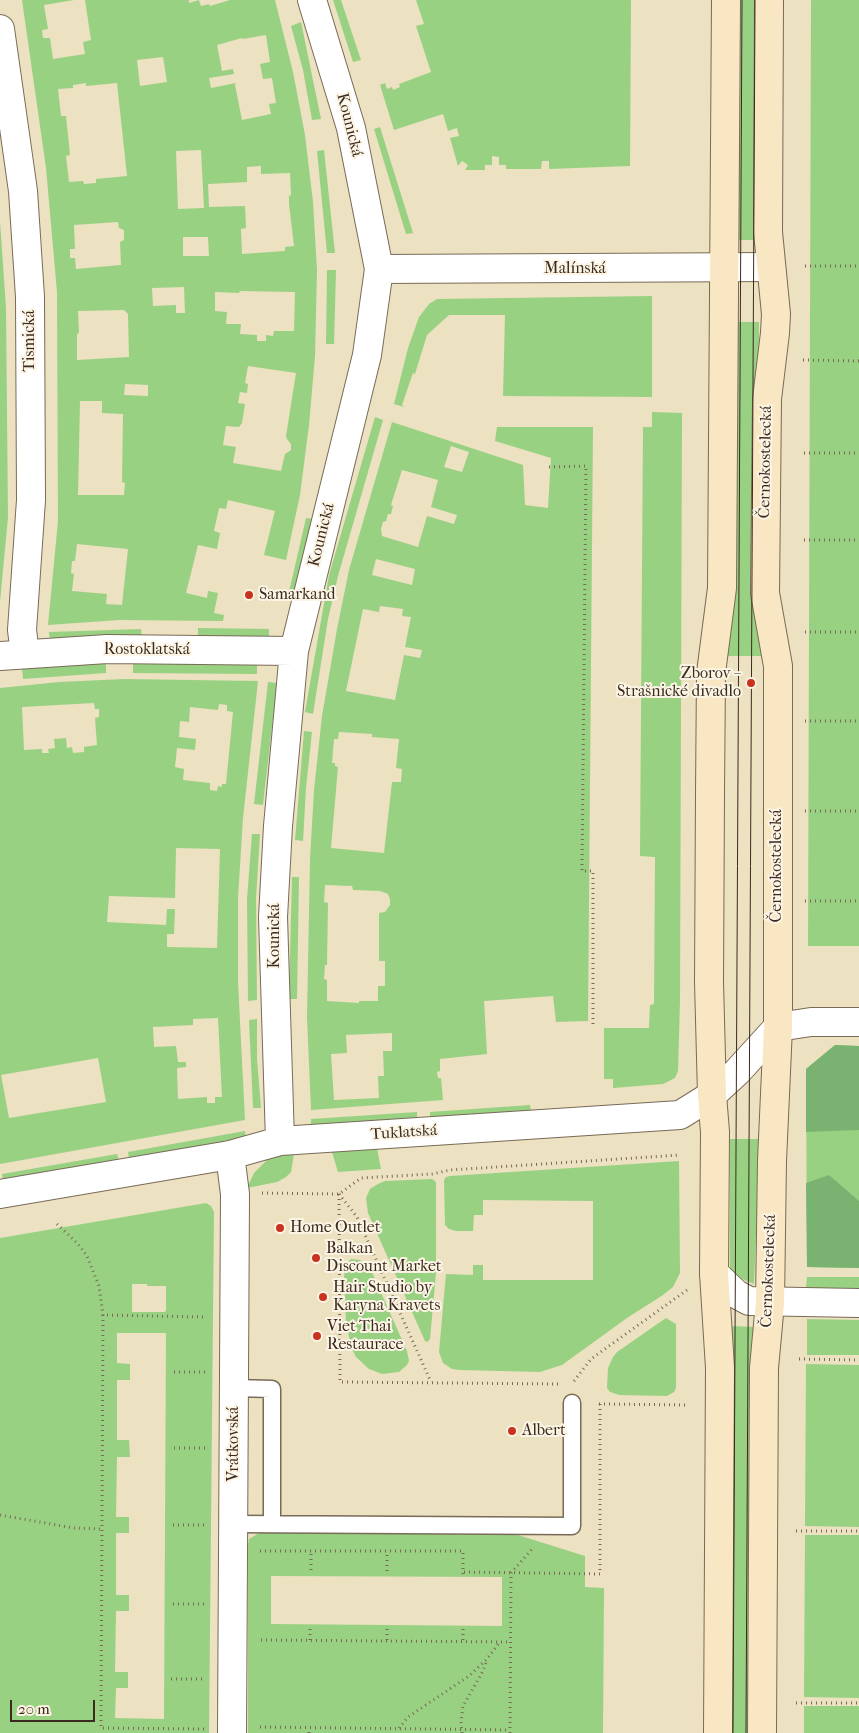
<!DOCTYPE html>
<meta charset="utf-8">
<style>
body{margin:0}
#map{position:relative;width:859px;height:1733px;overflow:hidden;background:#ece1c0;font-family:"IM FELL French Canon",serif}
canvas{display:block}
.scale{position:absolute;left:10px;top:1700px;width:85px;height:22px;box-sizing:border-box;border:2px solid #3b2a1e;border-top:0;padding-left:6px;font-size:15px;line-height:18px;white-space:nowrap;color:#3b2a1e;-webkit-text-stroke:4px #fcf5e5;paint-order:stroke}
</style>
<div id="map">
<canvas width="859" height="1733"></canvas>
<div class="scale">20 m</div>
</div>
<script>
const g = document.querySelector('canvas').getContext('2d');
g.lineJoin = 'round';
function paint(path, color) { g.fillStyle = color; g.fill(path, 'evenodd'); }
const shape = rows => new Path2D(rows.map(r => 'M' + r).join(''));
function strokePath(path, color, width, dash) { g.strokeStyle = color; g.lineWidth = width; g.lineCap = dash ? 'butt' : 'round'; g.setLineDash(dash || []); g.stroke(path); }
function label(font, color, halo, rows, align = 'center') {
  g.font = font + ' "IM FELL French Canon",serif'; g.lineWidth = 4; g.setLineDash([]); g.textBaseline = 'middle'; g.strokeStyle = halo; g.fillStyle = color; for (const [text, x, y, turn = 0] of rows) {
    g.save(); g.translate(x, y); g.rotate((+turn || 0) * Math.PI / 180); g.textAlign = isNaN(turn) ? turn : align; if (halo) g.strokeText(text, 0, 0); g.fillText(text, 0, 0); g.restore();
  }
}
paint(shape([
 [22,0,74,0,44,5,48,29,42,30,43,38,50,38,53,59,85,54,83,42,91,40,85,0,189,0,189,3,199,0,201,6,209,4,210,6,230,0,275,0,293,72,305,135,313,202,317,270,315,356,309,425,300,495,286,560,264,555,275,511,228,500,226,509,219,508,214,531,220,533,217,549,198,545,186,593,207,598,208,591,218,593,214,613,224,615,223,621,119,620,48,625,58,521,57,292,46,168],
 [266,35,270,62,260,64,263,79,272,78,276,103,269,104,271,114,242,120,235,85,236,83,211,88,209,78,234,74,233,69,222,71,217,45,242,38,243,39],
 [163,57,167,82,140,86,137,60],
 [86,83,86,86,117,83,127,176,96,179,96,183,84,184,83,181,69,182,66,156,70,155,68,135,66,116,61,116,58,89,73,88,73,85],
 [201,150,204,208,178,209,176,151],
 [261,166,261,174,290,173,291,195,289,196,289,204,294,246,285,247,285,251,242,254,241,229,246,228,245,206,209,207,208,184,247,182,247,167],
 [118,222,119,228,124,230,124,240,120,242,121,265,76,269,75,258,70,258,70,249,75,249,74,225],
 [183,237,208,237,209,256,183,256],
 [184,287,185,313,176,313,176,305,153,306,152,288],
 [240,291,295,292,294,331,274,331,273,336,266,335,266,341,257,341,257,335,240,334,241,324,226,324,227,312,215,311,215,292,239,293],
 [124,310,128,314,129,357,77,360,77,334,79,333,78,311],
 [248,366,296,373,286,436,287,439,291,444,291,450,285,454,281,471,233,463,236,447,223,445,226,426,239,427,242,423,245,404,238,403,240,392,247,393,248,384,245,383],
 [125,384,148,385,148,396,124,395],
 [80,401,102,401,102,413,123,414,122,482,125,483,124,495,78,495],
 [77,544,128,549,122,605,106,604,107,594,72,591,74,574,71,573,72,561,75,561],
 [333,0,341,0,361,60,353,62],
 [416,0,631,0,630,166,549,169,549,161,542,161,541,169,506,169,506,165,499,165,499,157,492,156,492,165,485,165,485,170,465,170,468,165,462,161,458,166,450,138,459,136,457,128,448,131,443,114,394,130,380,85,385,83,387,89,392,87,393,90,400,87,399,84,431,72,416,26,424,24],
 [735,0,761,0,760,240,734,240],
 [811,0,859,0,859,946,808,946],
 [301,22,321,119,312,120,303,70,291,26],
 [380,127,413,233,406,234,374,129],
 [324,150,335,253,327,253,317,151],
 [0,221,6,308,8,517,0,602],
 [327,270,336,270,334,344,326,344],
 [652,296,652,397,503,396,505,315,449,315,427,335,415,374,413,373,402,405,404,407,394,404,408,348,419,317,429,304,437,299],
 [734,322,759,322,758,598,764,656,727,656],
 [652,412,682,413,680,1001,678,1071,675,1078,663,1084,613,1088,613,1079,604,1079,604,1028,649,1028,650,1005,654,1004,655,857,640,856,643,427,652,427],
 [375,417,383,420,338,576,328,619,313,714,305,712,329,575],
 [392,422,523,465,525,505,548,508,551,458,495,441,497,427,593,427,588,1021,556,1022,553,996,484,1001,487,1054,440,1059,440,1071,437,1072,438,1078,441,1078,443,1100,311,1110,307,1017,310,859,314,790,322,716,337,629,349,570],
 [451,446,469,452,462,472,444,467],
 [402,470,438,480,431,507,457,515,454,524,427,516,418,547,382,536,381,529,383,522,386,521,388,514,391,514,393,506,391,505],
 [376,559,415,569,412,585,372,575],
 [380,606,403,609,402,616,411,617,405,647,422,650,420,658,404,655,395,700,346,691,363,609,379,612],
 [339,732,372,734,372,737,399,739,396,768,402,769,401,782,392,782,384,853,331,848,338,767,335,766,335,763,332,763,334,739,338,739],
 [325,885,352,886,353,890,380,891,388,894,390,899,390,905,385,912,379,913,379,961,385,961,385,986,378,986,378,1001,359,1001,359,1003,327,1001,327,980,324,979,325,965,327,965,328,903,324,902],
 [392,1033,392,1051,383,1051,384,1076,378,1076,379,1098,334,1100,331,1054,347,1053,346,1035],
 [306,518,313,519,296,593,289,592],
 [198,628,269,629,269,641,198,640],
 [141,629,142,639,50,642,49,632],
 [106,662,106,673,23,679,22,668],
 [133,662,257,663,257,674,133,673],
 [124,679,258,681,243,818,238,898,238,982,245,1120,0,1164,0,688,59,682],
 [94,703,95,709,99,709,99,717,95,718,97,745,84,747,84,752,73,753,72,747,67,748,66,738,54,739,55,748,48,749,49,753,42,753,42,749,24,750,22,707],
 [219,704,227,705,227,711,233,712,226,784,222,784,222,787,218,786,217,791,210,790,210,783,183,780,184,769,175,767,177,748,195,750,196,739,179,737,180,721,189,722,190,707,218,710],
 [176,848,220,849,217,948,167,947,167,934,174,934,175,909,167,909,166,925,107,922,109,896,175,898],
 [218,1018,222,1097,215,1097,215,1103,207,1103,207,1097,178,1099,177,1068,186,1067,186,1062,178,1062,176,1046,154,1047,153,1027,193,1025,193,1019],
 [98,1058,106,1102,9,1118,1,1075],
 [268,682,277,683,263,805,254,804],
 [304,731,312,732,306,788,303,841,295,840],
 [252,834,260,834,256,899,257,1000,248,1001,247,899],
 [292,877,299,877,297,999,289,999],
 [257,1019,257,1059,261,1108,253,1108,249,1020],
 [835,1045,859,1046,859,1268,807,1267,806,1069],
 [530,1105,531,1111,430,1117,430,1112],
 [417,1112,417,1119,311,1126,311,1119],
 [245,1131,246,1138,129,1159,128,1152],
 [730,1139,760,1139,754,1284,730,1274],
 [377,1148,381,1169,338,1172,332,1152],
 [117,1154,119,1160,3,1181,2,1174],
 [294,1154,291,1172,286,1177,277,1182,247,1188,254,1173,267,1160,279,1156],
 [679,1161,680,1273,673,1287,663,1295,627,1318,562,1365,540,1372,460,1370,452,1369,443,1363,439,1352,446,1274,473,1275,473,1265,483,1265,483,1280,593,1280,593,1201,483,1200,483,1215,474,1215,473,1231,456,1231,449,1229,445,1225,444,1180,446,1177,450,1176],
 [432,1179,436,1182,436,1273,430,1339,427,1342,425,1341,368,1213,366,1198,370,1189,378,1184,385,1181],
 [206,1203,211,1206,214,1212,209,1733,0,1733,0,1238],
 [132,1284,147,1284,147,1286,166,1286,166,1310,165,1312,132,1312],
 [117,1333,166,1333,164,1719,115,1718,116,1688,128,1688,128,1672,115,1672,116,1611,129,1611,129,1595,116,1595,116,1533,129,1533,129,1517,116,1517,117,1457,130,1457,129,1440,117,1440,117,1380,130,1380,130,1364,117,1363],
 [351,1259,360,1260,370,1268,407,1351,409,1361,407,1365,399,1372,382,1374,369,1369,356,1357,351,1347,346,1322,344,1278,345,1265],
 [807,1277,859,1277,859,1289,806,1289],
 [666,1318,676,1324,676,1388,674,1392,667,1396,619,1395,610,1392,607,1388,608,1368,613,1357,617,1352],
 [807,1319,859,1320,859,1355,807,1355],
 [730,1326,756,1327,753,1733,727,1733],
 [806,1364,859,1365,859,1527,805,1526],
 [261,1532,518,1535,585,1556,585,1587,604,1588,603,1733,248,1733,248,1545,249,1539],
 [271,1576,502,1577,502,1626,271,1624],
 [805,1535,859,1535,859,1698,804,1697],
 [804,1706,859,1706,859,1733,804,1733]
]), '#99d183');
paint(shape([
 [835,1045,859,1046,859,1130,806,1132,806,1069],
 [829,1175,859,1201,859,1268,807,1267,806,1183]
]), '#7ab371');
const service = shape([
 [234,1388,272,1389,272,1524],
 [234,1524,572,1526,572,1403]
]);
const minor = shape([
 [0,29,23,191,30,297,31,500,22,630,25,654],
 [379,269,771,267],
 [0,656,107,649,294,651],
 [280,1141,273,917,278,826,294,651,367,355,379,269,351,128,312,0],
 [230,1155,235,1194,232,1733],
 [0,1194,230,1155,280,1141,680,1115,712,1095,737,1072,778,1027,811,1022,859,1022],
 [714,1273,736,1294,749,1301,859,1303]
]);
const secondary = shape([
 [718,1733,720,1368,714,1273,715,1132,712,1095,709,982,710,793,711,673,722,588,726,0],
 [762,1733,764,1368,770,1303,772,1161,778,1027,778,666,765,593,767,399,775,333,776,314,768,232,769,0]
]);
strokePath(service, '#796a57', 19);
strokePath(minor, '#796a57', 30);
strokePath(secondary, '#796a57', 30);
strokePath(shape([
 [805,266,859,266],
 [803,360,859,361],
 [804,453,859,453],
 [549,467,586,466,582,871,593,871,593,1027],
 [804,540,859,540],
 [805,632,859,632],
 [805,721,859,721],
 [805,811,859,811],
 [805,901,859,901],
 [262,1193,339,1194,361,1178,432,1174,450,1170,680,1155],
 [339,1194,340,1382,559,1384],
 [339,1194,357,1217,431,1382],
 [57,1224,78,1244,87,1256,99,1286,103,1315],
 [799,1359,859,1360],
 [174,1372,207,1372],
 [574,1381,591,1359,687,1290],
 [599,1404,689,1405],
 [174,1448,206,1448],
 [0,1515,74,1528,101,1529],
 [173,1525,206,1525],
 [796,1531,859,1531],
 [260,1551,463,1551,463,1575],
 [311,1570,311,1551],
 [387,1571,387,1551],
 [464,1572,600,1574,600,1404],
 [173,1604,205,1604],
 [387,1629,387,1641],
 [463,1629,463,1642],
 [261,1640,510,1642],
 [310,1640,310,1628],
 [171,1679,204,1679],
 [796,1703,859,1703],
 [260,1727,510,1730],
 [399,1728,408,1717,469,1676,487,1659,500,1642],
 [204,1729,101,1728,103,1315,206,1317],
 [309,1733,309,1728],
 [462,1733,461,1722,463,1706,483,1671,487,1660],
 [510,1733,511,1573,532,1549]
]), '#796a57', 3, [1, 4]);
strokePath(service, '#fff', 16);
strokePath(minor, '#fff', 28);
strokePath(secondary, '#f9e7c3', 28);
strokePath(shape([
 [733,1733,742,0],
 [746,1733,755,0]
]), '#3b2a1e', 1);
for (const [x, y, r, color] of [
 [249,595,5,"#c8321e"],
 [751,683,5,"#c8321e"],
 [280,1228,5,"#c8321e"],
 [316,1258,5,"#c8321e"],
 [323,1297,5,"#c8321e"],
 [317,1336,5,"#c8321e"],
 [512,1431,5,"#c8321e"]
]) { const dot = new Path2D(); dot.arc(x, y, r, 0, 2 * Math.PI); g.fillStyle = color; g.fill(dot); strokePath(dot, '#fcf5e5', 2); }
label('16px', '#3b2a1e', '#fcf5e5', [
 ["Kounická",349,125,76],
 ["Malínská",575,269],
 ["Tismická",30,341,-90],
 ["Černokostelecká",766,462,-89],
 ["Kounická",322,535,-76],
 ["Rostoklatská",147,650],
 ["Černokostelecká",777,866,-90],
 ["Kounická",275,936,-90],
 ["Tuklatská",404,1133,-4],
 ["Černokostelecká",769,1271,-88],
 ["Vrátkovská",234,1444,-90]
]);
label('16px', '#3b2a1e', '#fcf5e5', [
 ["Samarkand",259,595],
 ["Zborov –",741,674,"right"],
 ["Strašnické divadlo",741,692,"right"],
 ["Home Outlet",290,1228],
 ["Balkan",326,1249],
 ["Discount Market",326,1267],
 ["Hair Studio by",333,1288],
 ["Karyna Kravets",333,1306],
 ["Viet Thai",327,1327],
 ["Restaurace",327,1345],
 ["Albert",522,1431]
], 'left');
</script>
